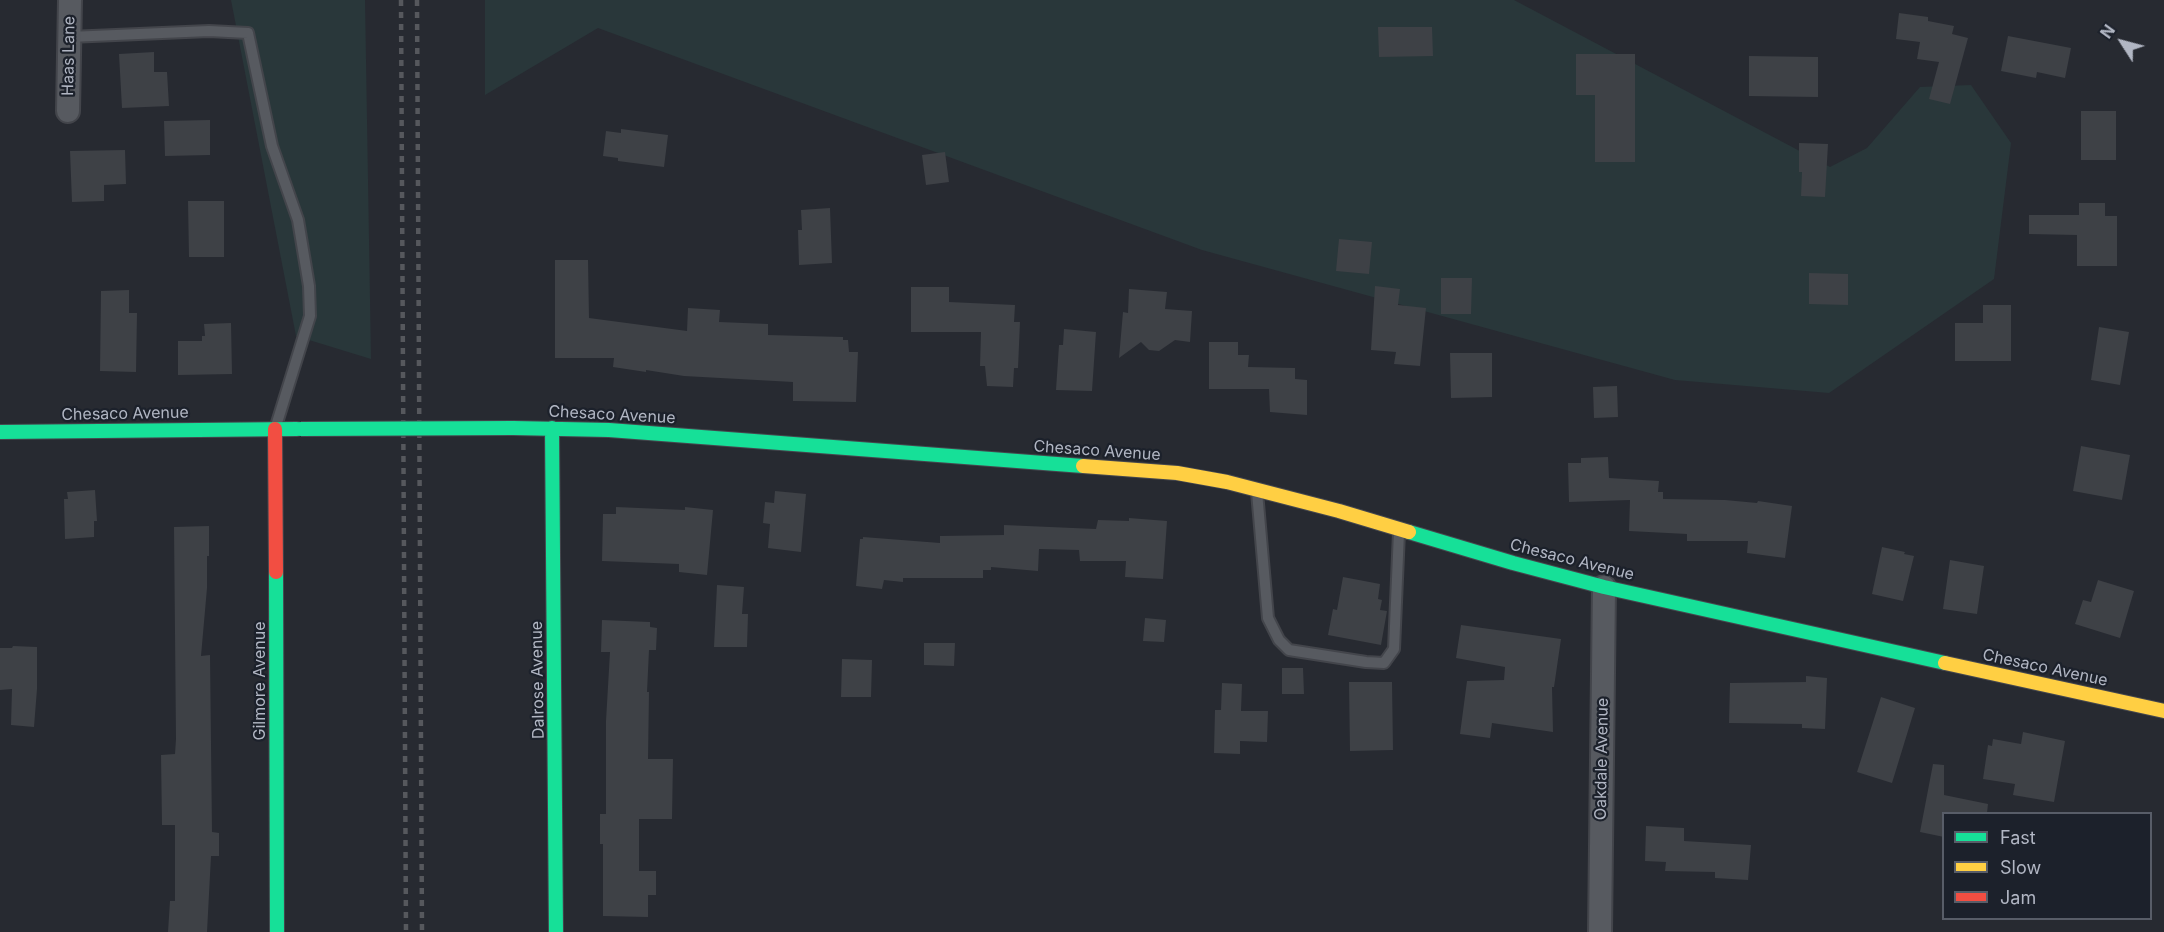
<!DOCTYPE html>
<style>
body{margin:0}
#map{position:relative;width:2164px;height:932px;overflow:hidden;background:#272a31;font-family:Inter,sans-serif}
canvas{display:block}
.legend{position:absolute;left:1942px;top:812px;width:210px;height:108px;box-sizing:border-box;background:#1c212b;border:2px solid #585d68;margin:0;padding:8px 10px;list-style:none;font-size:18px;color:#b1b6c3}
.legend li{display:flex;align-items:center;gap:12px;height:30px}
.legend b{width:30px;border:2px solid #585d68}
.north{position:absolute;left:2092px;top:12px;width:60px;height:60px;-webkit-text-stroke:4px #1c212b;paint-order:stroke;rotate:306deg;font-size:16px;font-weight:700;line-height:24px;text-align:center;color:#b1b6c3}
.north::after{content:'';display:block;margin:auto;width:21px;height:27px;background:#b1b6c3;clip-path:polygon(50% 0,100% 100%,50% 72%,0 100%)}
</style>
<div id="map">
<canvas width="2164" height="932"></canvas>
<ul class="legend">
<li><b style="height:8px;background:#16e098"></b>Fast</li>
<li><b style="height:8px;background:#ffcf43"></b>Slow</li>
<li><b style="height:8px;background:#f24e42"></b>Jam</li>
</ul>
<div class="north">N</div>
</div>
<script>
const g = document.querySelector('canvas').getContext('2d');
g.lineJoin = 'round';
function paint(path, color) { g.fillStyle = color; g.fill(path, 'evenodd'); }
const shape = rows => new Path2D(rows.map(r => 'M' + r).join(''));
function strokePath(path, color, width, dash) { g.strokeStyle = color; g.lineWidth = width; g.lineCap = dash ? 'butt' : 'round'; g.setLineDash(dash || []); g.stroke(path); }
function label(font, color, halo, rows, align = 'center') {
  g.font = font + ' Inter,sans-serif'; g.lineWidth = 4.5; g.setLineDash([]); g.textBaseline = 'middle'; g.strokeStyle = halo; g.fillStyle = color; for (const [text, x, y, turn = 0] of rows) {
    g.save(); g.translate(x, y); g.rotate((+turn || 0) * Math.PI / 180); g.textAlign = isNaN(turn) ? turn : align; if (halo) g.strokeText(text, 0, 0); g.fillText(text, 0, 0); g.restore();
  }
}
paint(shape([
 [231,0,365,0,371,359,296,336],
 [485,0,1514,0,1830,167,1867,148,1920,87,1971,85,2011,143,1994,279,1829,393,1675,380,1202,250,598,28,485,95]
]), '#29373a');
paint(shape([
 [1899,13,1928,17,1928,21,1954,26,1952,34,1968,38,1950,104,1929,99,1939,62,1917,59,1920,42,1896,39],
 [1378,27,1432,27,1433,56,1379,57],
 [2008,36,2071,48,2065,78,2037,72,2036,78,2001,71],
 [154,52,154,72,167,72,169,106,122,108,119,54],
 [1576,54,1635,54,1635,162,1595,162,1595,95,1576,95],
 [1749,56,1818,57,1818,97,1749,96],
 [2081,111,2116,111,2116,160,2081,160],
 [210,120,210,155,165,156,164,121],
 [621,129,668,135,664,167,618,161,618,158,603,156,606,131,621,133],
 [1799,143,1828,144,1825,197,1801,196,1802,172,1799,172],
 [125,150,126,184,104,185,104,201,72,202,70,151],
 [945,152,949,182,926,185,922,155],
 [188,201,224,201,224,257,189,257],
 [2079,203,2105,203,2105,216,2117,216,2117,266,2077,266,2077,235,2029,234,2029,215,2079,215],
 [830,208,832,263,799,265,798,230,802,230,801,210],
 [1339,239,1372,242,1369,274,1336,271],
 [555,260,588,260,589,318,687,331,688,308,720,310,719,322,768,324,768,335,843,337,843,340,848,340,849,352,858,352,856,402,793,401,793,382,684,376,646,370,646,372,613,367,614,358,555,358],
 [1809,273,1848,274,1848,305,1809,304],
 [1441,278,1472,278,1471,314,1441,314],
 [1375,286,1400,289,1398,305,1426,308,1420,366,1394,364,1396,352,1371,350],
 [911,287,949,287,949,302,1015,305,1014,322,1020,322,1018,368,1014,368,1013,387,987,386,985,366,980,366,981,332,911,332],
 [1129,289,1167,292,1165,309,1192,311,1190,342,1175,340,1159,351,1149,350,1141,342,1119,358,1123,312,1128,313],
 [129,290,129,313,137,313,136,372,100,371,101,291],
 [1983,305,2011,305,2011,361,1955,361,1955,323,1983,323],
 [231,323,232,374,178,375,178,341,202,341,202,336,205,336,204,324],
 [2099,327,2129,332,2120,385,2091,380],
 [1064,329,1096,332,1092,391,1056,390,1059,345,1063,345],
 [1209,342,1238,342,1238,355,1249,355,1248,367,1295,368,1295,379,1307,380,1307,415,1270,412,1269,389,1209,389],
 [1450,353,1492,353,1492,397,1451,398],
 [1617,386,1618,417,1594,418,1593,387],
 [2081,446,2130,455,2122,500,2073,491],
 [1608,457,1609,478,1659,481,1658,492,1663,492,1663,499,1725,500,1757,503,1758,501,1792,506,1785,558,1747,553,1748,541,1687,541,1687,534,1629,531,1630,500,1569,502,1568,463,1581,463,1581,458],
 [95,490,97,521,94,521,94,537,65,539,64,499,68,499,67,492],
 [775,491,806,494,801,552,768,548,770,524,763,523,765,502,774,503],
 [616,507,685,510,685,507,713,510,707,575,679,572,679,564,602,561,603,514,616,514],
 [1129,518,1167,521,1163,579,1125,577,1126,561,1080,561,1079,550,1039,549,1038,571,991,567,991,570,983,570,983,578,903,578,903,582,884,580,882,589,856,586,860,539,863,539,863,537,940,543,940,536,1004,535,1004,525,1096,529,1098,520,1129,521],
 [209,526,209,556,207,556,207,588,201,656,210,655,212,832,219,833,219,856,211,856,207,932,168,932,170,901,175,901,175,825,162,825,161,755,175,754,176,739,174,527],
 [1882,547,1905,552,1904,554,1914,556,1903,601,1872,594],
 [1950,560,1984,566,1977,614,1943,609],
 [1343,577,1380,584,1378,599,1382,600,1380,610,1387,611,1381,645,1328,635,1333,609,1337,610],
 [2098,580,2134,591,2120,638,2075,624,2083,600,2091,602],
 [717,585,744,587,742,614,748,614,747,647,714,647],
 [1145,618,1166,620,1164,642,1143,641],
 [602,620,650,622,650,627,657,628,656,650,649,650,647,692,649,692,648,759,673,759,672,819,639,819,639,871,656,871,656,895,648,895,648,917,603,916,603,844,600,844,600,814,606,814,606,721,610,652,601,652],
 [1461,625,1561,639,1554,687,1552,687,1553,732,1492,723,1490,738,1460,734,1467,681,1504,680,1505,667,1456,658],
 [924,643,955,643,954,666,924,665],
 [13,646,37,647,37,689,34,727,11,725,12,689,0,690,0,648,12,648],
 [842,659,872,660,871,697,841,697],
 [1282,668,1303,668,1304,694,1282,694],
 [1806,676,1827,678,1825,729,1802,728,1802,724,1729,723,1730,683,1806,682],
 [1349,682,1392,682,1393,750,1350,751],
 [1222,683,1242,684,1241,711,1268,711,1267,742,1240,741,1240,754,1214,753,1215,710,1221,710],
 [1881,697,1915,708,1892,783,1857,772],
 [2023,732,2065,741,2054,802,2013,795,2015,784,1983,779,1988,745,1992,746,1993,739,2021,744],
 [1933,764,1944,765,1944,795,1988,804,1987,813,1944,813,1944,837,1920,832],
 [1646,826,1684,828,1684,841,1751,845,1748,880,1715,878,1715,872,1665,871,1666,862,1645,861]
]), '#3e4146');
const lane = shape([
 [69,37,209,31,248,33,272,146,298,220,309,286,310,316,276,426],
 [1257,492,1268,618,1279,640,1289,650,1366,662,1384,663,1394,649,1399,532]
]);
const street = shape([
 [68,111,70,0],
 [1600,932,1604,587]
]);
const fast = shape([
 [513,428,609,430,1083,466],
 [552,428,556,932],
 [0,432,297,429],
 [1409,532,1513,563,1604,587,1945,663],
 [276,572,277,932]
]);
const slow = shape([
 [1083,466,1177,473,1227,482,1339,511,1409,532],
 [1945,663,2164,711]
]);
const jam = shape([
 [275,429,276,572]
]);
strokePath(lane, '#43454b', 14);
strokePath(street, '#43454b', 26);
strokePath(fast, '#45474e', 16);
strokePath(slow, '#45474e', 16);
strokePath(jam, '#45474e', 16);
strokePath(lane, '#575a60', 10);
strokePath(street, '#575a60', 22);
strokePath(fast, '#16e098', 14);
strokePath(slow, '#ffcf43', 14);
strokePath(jam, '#f24e42', 14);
strokePath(shape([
 [401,0,406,932],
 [417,0,422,932]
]), '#56585d', 4.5, [6, 6]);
const fastBridge = shape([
 [301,429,513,428]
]);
strokePath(fastBridge, '#45474e', 16, []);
strokePath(fastBridge, '#16e098', 14);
label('16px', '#b1b6c3', '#1c212b', [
 ["Haas Lane",69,56,-89],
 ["Chesaco Avenue",125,414,-1],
 ["Chesaco Avenue",612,415,3],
 ["Chesaco Avenue",1097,451,4],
 ["Chesaco Avenue",1572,560,14],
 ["Chesaco Avenue",2045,668,12],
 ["Dalrose Avenue",538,680,-91],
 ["Gilmore Avenue",260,681,-90],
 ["Oakdale Avenue",1602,759,-89]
]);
</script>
